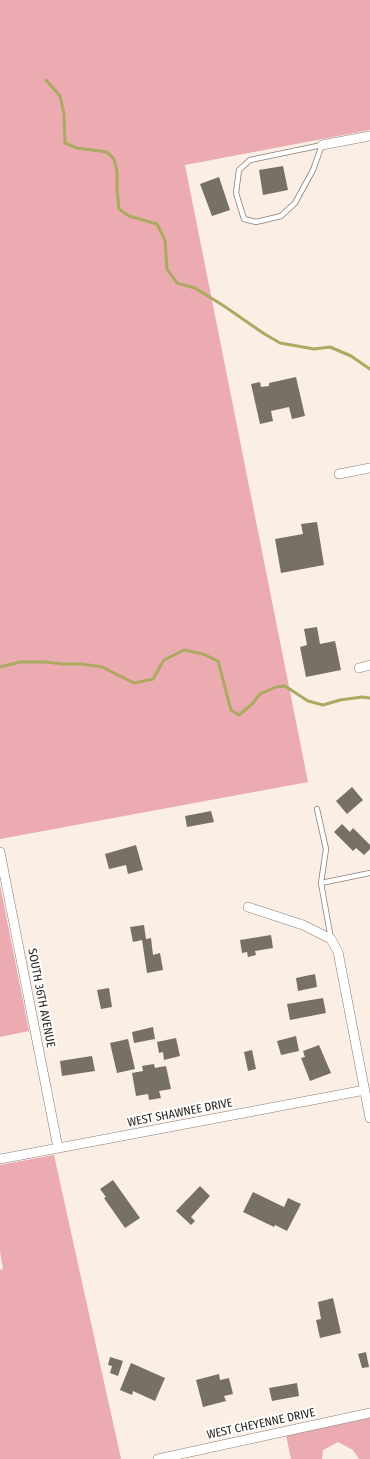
<!DOCTYPE html>
<style>
body{margin:0}
canvas{display:block;background:#fbeee5}
</style>
<canvas width="370" height="1459"></canvas>
<script>
const g = document.querySelector('canvas').getContext('2d');
g.lineJoin = 'round';
function paint(path, color) { g.fillStyle = color; g.fill(path, 'evenodd'); }
const shape = rows => new Path2D(rows.map(r => 'M' + r).join(''));
function strokePath(path, color, width, dash) { g.strokeStyle = color; g.lineWidth = width; g.lineCap = dash ? 'butt' : 'round'; g.setLineDash(dash || []); g.stroke(path); }
function label(font, color, halo, rows, align = 'center') {
  g.font = font + ' "Fira Sans Condensed",sans-serif'; g.lineWidth = 4; g.setLineDash([]); g.textBaseline = 'middle'; g.strokeStyle = halo; g.fillStyle = color; for (const [text, x, y, turn = 0] of rows) {
    g.save(); g.translate(x, y); g.rotate((+turn || 0) * Math.PI / 180); g.textAlign = isNaN(turn) ? turn : align; if (halo) g.strokeText(text, 0, 0); g.fillText(text, 0, 0); g.restore();
  }
}
paint(shape([
 [0,0,370,0,370,130,185,165,308,782,0,839],
 [0,885,29,1031,0,1037],
 [54,1155,121,1459,0,1459,0,1270,3,1269,0,1251,0,1165],
 [370,1418,370,1459,359,1459,353,1450,338,1442,323,1450,322,1459,291,1459,286,1435]
]), '#ebabb0');
strokePath(shape([
 [46,80,60,96,64,114,65,143,77,148,107,152,114,159,117,171,117,189,119,209,129,216,157,224,165,240,167,269,177,283,195,288,224,306,263,333,280,343,314,349,330,347,351,356,370,369],
 [0,667,20,662,45,662,63,664,82,664,102,667,134,683,153,679,164,660,184,650,203,654,218,661,231,710,239,715,252,704,260,694,276,687,285,686,308,701,323,705,340,700,362,697,370,698]
]), '#abaa60', 3);
paint(shape([
 [283,166,288,190,263,195,259,170],
 [219,177,230,210,212,216,200,184],
 [296,377,305,416,292,419,289,407,271,411,273,421,260,424,251,384,260,382,261,387,269,386,269,383],
 [317,522,324,565,281,573,275,539,303,534,301,524],
 [317,627,320,644,335,641,341,670,306,677,300,647,307,645,304,629],
 [352,787,363,800,347,814,336,801],
 [211,811,214,822,187,827,185,816],
 [342,824,350,832,353,828,370,845,370,849,364,855,356,848,353,851,334,832],
 [136,845,143,870,128,874,126,865,109,869,105,854],
 [144,925,146,939,151,938,153,955,160,953,163,970,147,973,142,940,133,942,130,927],
 [271,935,273,948,255,951,256,955,248,957,247,952,242,953,240,940],
 [315,974,317,987,298,991,296,978],
 [109,988,112,1007,101,1009,97,990],
 [323,998,326,1013,290,1020,287,1004],
 [153,1027,155,1039,134,1043,132,1032],
 [296,1036,299,1051,281,1055,277,1041],
 [176,1038,180,1056,164,1060,163,1052,159,1053,157,1042],
 [128,1039,135,1069,117,1073,110,1043],
 [319,1045,331,1073,310,1081,301,1058,305,1057,303,1051],
 [252,1050,256,1069,248,1071,244,1052],
 [92,1056,95,1071,62,1076,60,1061],
 [154,1064,155,1068,166,1066,171,1089,159,1091,161,1098,149,1100,148,1094,136,1096,132,1073,143,1071,142,1066],
 [113,1180,140,1218,125,1228,104,1198,106,1197,100,1189],
 [200,1186,210,1196,191,1217,195,1221,191,1225,176,1211],
 [253,1192,284,1207,288,1198,301,1204,287,1231,275,1225,274,1227,243,1212],
 [333,1298,341,1333,320,1338,316,1320,321,1319,318,1302],
 [366,1352,369,1367,362,1368,358,1354],
 [110,1357,123,1361,118,1376,110,1373,112,1366,108,1365],
 [131,1363,165,1378,155,1401,133,1391,132,1395,120,1390],
 [219,1374,220,1380,229,1378,233,1394,224,1396,226,1401,203,1407,196,1380],
 [297,1383,299,1396,272,1401,269,1388]
]), '#777165');
const service = shape([
 [322,145,313,170,295,203,281,216,256,222,244,219,236,193,239,170,250,160,322,145],
 [317,809,326,849,321,883,331,939],
 [321,883,370,873]
]);
const minor = shape([
 [322,145,370,136],
 [339,474,370,468],
 [359,668,370,665],
 [0,852,58,1148],
 [248,907,303,925,331,939,338,952,370,1118],
 [0,1159,365,1090],
 [158,1459,370,1413]
]);
strokePath(service, '#897e75', 6);
strokePath(minor, '#897e75', 10);
strokePath(service, '#fff', 4.5);
strokePath(minor, '#fff', 9);
label('12px', '#27231f', '#fefefe', [
 ["SOUTH 36TH AVENUE",41,998,79],
 ["WEST SHAWNEE DRIVE",180,1113,-11],
 ["WEST CHEYENNE DRIVE",261,1424,-12]
]);
</script>
